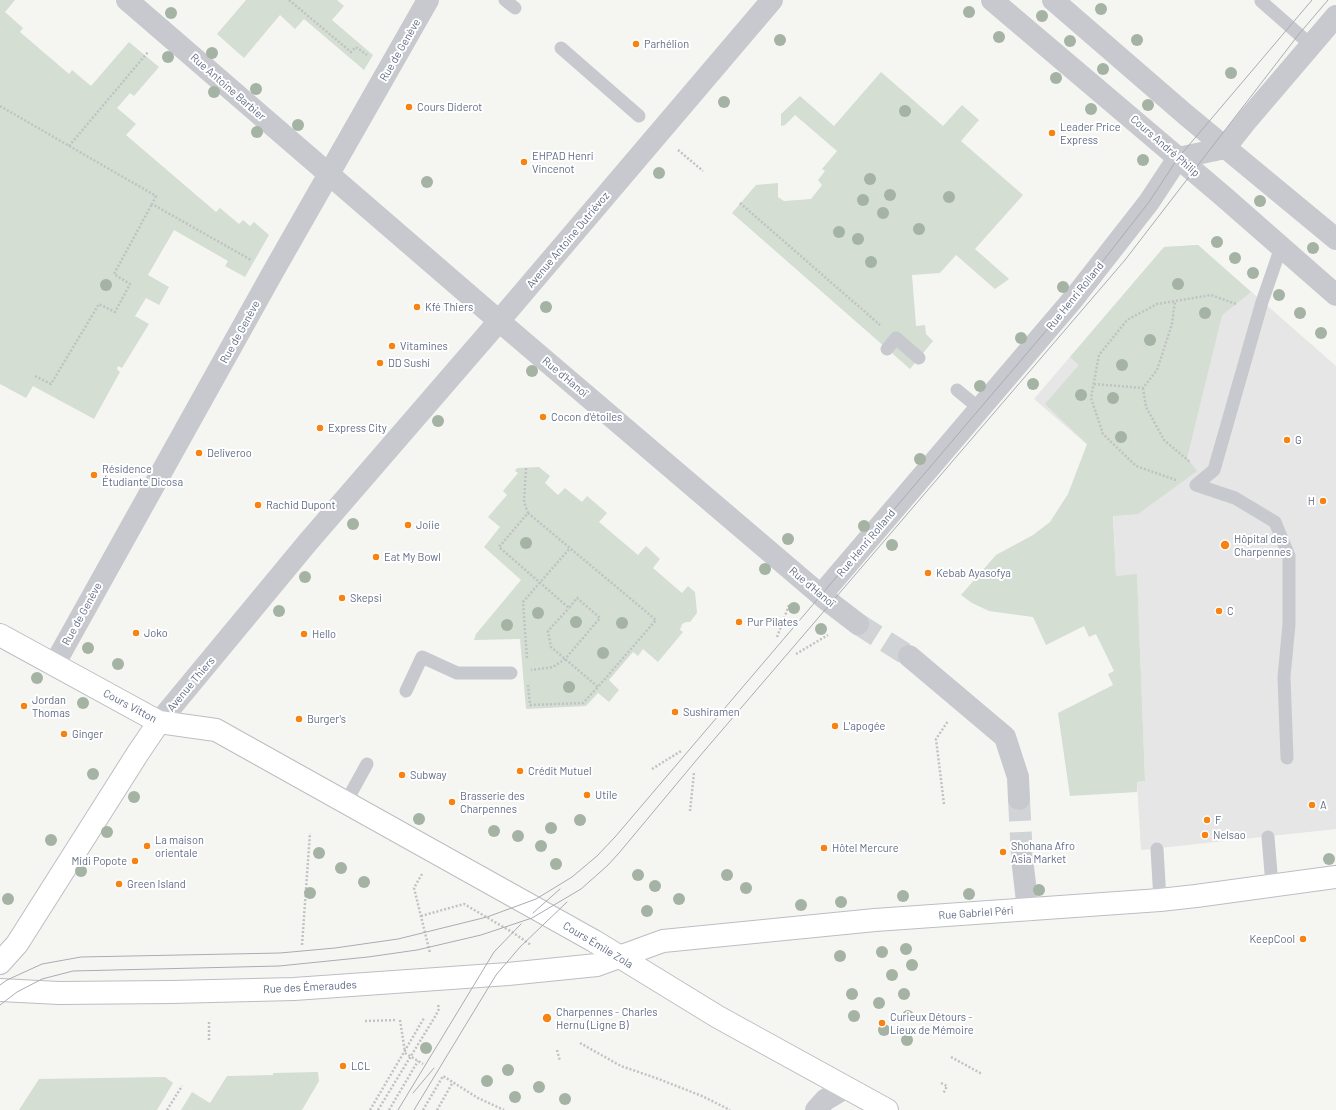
<!DOCTYPE html>
<meta charset="utf-8">
<style>
body{margin:0}
canvas{display:block;background:#f5f6f1}
</style>
<canvas width="1336" height="1110"></canvas>
<script>
const g = document.querySelector('canvas').getContext('2d');
g.lineJoin = 'round';
function paint(path, color) { g.fillStyle = color; g.fill(path, 'evenodd'); }
const shape = rows => new Path2D(rows.map(r => 'M' + r).join(''));
function strokePath(path, color, width, dash) { g.strokeStyle = color; g.lineWidth = width; g.lineCap = dash ? 'butt' : 'round'; g.setLineDash(dash || []); g.stroke(path); }
function label(font, color, halo, rows, align = 'center') {
  g.font = font + ' Barlow,sans-serif'; g.lineWidth = 4; g.setLineDash([]); g.textBaseline = 'middle'; g.strokeStyle = halo; g.fillStyle = color; for (const [text, x, y, turn = 0] of rows) {
    g.save(); g.translate(x, y); g.rotate((+turn || 0) * Math.PI / 180); g.textAlign = isNaN(turn) ? turn : align; if (halo) g.strokeText(text, 0, 0); g.fillText(text, 0, 0); g.restore();
  }
}
paint(shape([
 [1198,245,1336,366,1336,829,1141,850,1137,782,1145,781,1137,575,1116,576,1111,465,1034,399,1164,247]
]), '#e5e6e5');
paint(shape([
 [0,0,15,0,5,12,23,28,20,32,69,74,72,70,91,86,129,42,159,67,134,96,130,93,117,108,136,124,126,135,216,212,220,208,239,224,243,220,250,226,254,222,269,235,245,277,225,266,228,261,174,230,148,275,169,287,159,305,146,298,135,316,149,324,122,368,118,366,117,369,120,372,94,419,33,386,26,398,0,384],
 [246,0,337,0,344,6,332,20,373,55,364,70,304,19,295,29,280,15,244,58,217,34],
 [881,72,943,126,962,105,979,120,961,141,1023,195,975,249,1009,279,995,289,956,255,940,273,912,275,916,326,925,325,926,334,933,341,910,369,732,213,756,185,778,183,778,197,784,201,811,199,822,185,818,180,825,171,822,169,837,151,795,115,785,125,781,126,781,114,800,96,834,126],
 [1198,245,1251,292,1222,315,1187,458,1197,471,1138,514,1113,516,1116,576,1137,574,1145,781,1137,782,1137,792,1070,796,1058,713,1113,685,1108,674,1114,671,1096,634,1089,637,1084,626,1046,645,1033,617,989,611,972,603,961,595,996,555,1033,535,1050,522,1068,494,1087,444,1045,404,1079,365,1070,357,1164,247],
 [539,467,550,476,545,483,558,495,565,488,582,502,587,496,607,513,599,522,638,555,646,546,660,559,653,568,682,593,688,586,695,592,697,613,690,622,686,622,682,624,680,630,683,632,658,662,643,649,638,656,633,652,609,680,619,690,609,702,598,693,586,706,526,709,520,639,474,640,476,634,521,580,484,547,500,527,488,517,507,495,503,491,518,473,515,471,517,468],
 [318,1072,319,1081,302,1110,181,1110,192,1092,210,1103,227,1076,273,1075,273,1073],
 [165,1077,173,1083,157,1110,19,1110,39,1079]
]), '#d4ded2');
strokePath(shape([
 [858,624,909,656],
 [1019,799,1022,858]
]), '#d0d4d6', 22, [22, 11]);
const secondary = shape([
 [0,963,17,944,138,753,159,722],
 [0,990,59,993,172,992,294,989,508,974,597,965,663,941,875,920,1160,900,1196,896,1336,877]
]);
const primary = shape([
 [0,635,159,722,216,730,526,903,594,941,718,1017,887,1110]
]);
strokePath(secondary, '#bbbec4', 24);
strokePath(primary, '#bcbec3', 24);
strokePath(shape([
 [289,0,351,52,356,47,367,55],
 [0,106,156,196,152,204,251,260],
 [69,146,148,52],
 [678,150,703,171],
 [740,203,880,325],
 [35,376,51,384,99,304,115,312,130,284,114,274,152,204],
 [1094,384,1143,388,1157,370,1172,324,1175,301],
 [1143,388,1146,407,1164,440,1190,462],
 [526,468,524,502,528,513,499,547,569,608,577,598,600,618,565,659,553,667,531,670],
 [1176,480,1136,466,1103,434,1091,398,1099,355,1127,320,1157,304,1211,295,1236,304],
 [528,513,656,620,598,687,551,647,548,631,569,608],
 [777,637,789,605],
 [796,654,828,635],
 [527,658,523,602,570,548],
 [528,685,530,705,583,703,598,687],
 [652,769,681,751],
 [944,804,936,739,948,721],
 [690,811,694,773],
 [422,874,414,888,430,953],
 [421,916,464,904,512,932,531,945],
 [302,945,310,833],
 [400,1020,405,1052],
 [365,1021,397,1020],
 [209,1040,209,1022],
 [580,1043,621,1066,656,1078,702,1096,730,1110],
 [557,1050,560,1061],
 [405,1053,423,1064],
 [951,1057,982,1074],
 [941,1083,947,1086,943,1094],
 [167,1110,182,1086],
 [370,1110,424,1018],
 [378,1110,436,1015,439,1009,438,1004],
 [389,1110,418,1061],
 [423,1110,443,1076,478,1098,504,1110],
 [437,1110,453,1082]
]), '#c0c2c4', 2.5, [2, 2]);
strokePath(shape([
 [505,0,515,8],
 [1261,1,1311,45],
 [561,48,639,116],
 [887,349,896,338,919,358],
 [957,390,980,409],
 [1196,485,1235,498,1275,522,1289,556,1289,624,1284,677,1287,758],
 [1196,485,1214,470,1262,302,1281,247],
 [406,691,422,657,457,673,511,673],
 [346,802,367,764],
 [1268,837,1272,885],
 [1157,849,1160,900]
]), '#c8c9ce', 13);
strokePath(shape([
 [127,0,499,321,824,598,858,624],
 [821,595,1074,298,1149,202,1178,158,1225,148,1248,119,1336,16],
 [909,656,1005,737,1018,777,1019,799],
 [54,665,273,272,428,0],
 [1022,858,1028,910],
 [816,1110,825,1100,845,1088]
]), '#c8c9ce', 22);
strokePath(shape([
 [992,0,1223,196,1336,295],
 [1053,0,1186,115,1336,239],
 [159,722,308,542,499,321,772,0]
]), '#c8c9ce', 22);
strokePath(secondary, '#fff', 22);
strokePath(primary, '#fff', 22);
strokePath(shape([
 [533,913,560,889],
 [0,985,7,980,42,964,81,957,280,953,335,948,398,939,487,917,536,899,572,877,597,856,615,837,1074,298,1149,202,1178,158,1312,0],
 [0,1005,17,992,42,979,73,971,279,966,368,957,417,950,481,935,532,918,581,889,607,866,619,853,699,757,1125,260,1299,34,1328,0],
 [413,1093,434,1068],
 [398,1110,494,952,521,924],
 [414,1110,496,975,520,947,567,902]
]), '#a8acb4', 1);
g.fillStyle = '#a4b3a3';
for (const [x, y] of [
 [1101,9],
 [969,12],
 [171,13],
 [1042,16],
 [999,37],
 [780,40],
 [1137,40],
 [1070,41],
 [212,53],
 [168,57],
 [1103,69],
 [1231,73],
 [1056,78],
 [256,89],
 [214,92],
 [724,102],
 [1148,105],
 [1091,109],
 [905,111],
 [298,125],
 [257,132],
 [1143,160],
 [659,173],
 [870,179],
 [427,182],
 [890,195],
 [949,197],
 [863,200],
 [1260,201],
 [883,213],
 [919,229],
 [839,232],
 [858,239],
 [1217,242],
 [1313,248],
 [1235,258],
 [871,262],
 [1253,273],
 [1178,284],
 [106,285],
 [1063,287],
 [1279,295],
 [546,307],
 [1205,313],
 [1300,313],
 [1321,333],
 [1021,338],
 [1150,340],
 [1122,365],
 [532,371],
 [1033,384],
 [980,386],
 [1081,395],
 [1113,398],
 [438,421],
 [1121,437],
 [920,459],
 [353,524],
 [864,526],
 [788,539],
 [526,543],
 [892,545],
 [765,569],
 [305,577],
 [794,608],
 [279,611],
 [538,613],
 [576,622],
 [622,623],
 [507,625],
 [821,629],
 [88,648],
 [603,653],
 [118,664],
 [37,678],
 [569,687],
 [83,703],
 [93,774],
 [134,797],
 [419,819],
 [580,820],
 [551,828],
 [494,831],
 [107,832],
 [518,836],
 [51,840],
 [541,846],
 [319,853],
 [1329,859],
 [556,864],
 [341,868],
 [81,871],
 [638,875],
 [727,875],
 [364,882],
 [655,886],
 [746,888],
 [1039,890],
 [310,893],
 [969,894],
 [903,896],
 [8,899],
 [679,899],
 [841,902],
 [801,905],
 [647,911],
 [906,949],
 [882,952],
 [840,956],
 [912,965],
 [892,975],
 [852,994],
 [904,994],
 [879,1003],
 [854,1016],
 [908,1016],
 [884,1030],
 [907,1040],
 [426,1048],
 [508,1070],
 [487,1081],
 [539,1087],
 [515,1097],
 [565,1099]
]) { g.beginPath(); g.arc(x, y, 6, 0, 2 * Math.PI); g.fill(); }
for (const [x, y, r, color] of [
 [636,44,4,"#f68312"],
 [409,107,4,"#f68312"],
 [1052,133,4,"#f68312"],
 [524,162,4,"#f68312"],
 [417,307,4,"#f68312"],
 [392,346,4,"#f68312"],
 [380,363,4,"#f68312"],
 [543,417,4,"#f68312"],
 [320,428,4,"#f68312"],
 [1287,440,4,"#f68312"],
 [199,453,4,"#f68312"],
 [94,475,4,"#f68312"],
 [1323,501,4,"#f68312"],
 [258,505,4,"#f68312"],
 [408,525,4,"#f68312"],
 [1225,545,5,"#f68312"],
 [376,557,4,"#f68312"],
 [928,573,4,"#f68312"],
 [342,598,4,"#f68312"],
 [1219,611,4,"#f68312"],
 [739,622,4,"#f68312"],
 [136,633,4,"#f68312"],
 [304,634,4,"#f68312"],
 [24,706,4,"#f68312"],
 [675,712,4,"#f68312"],
 [299,719,4,"#f68312"],
 [835,726,4,"#f68312"],
 [64,734,4,"#f68312"],
 [520,771,4,"#f68312"],
 [402,775,4,"#f68312"],
 [587,795,4,"#f68312"],
 [452,802,4,"#f68312"],
 [1312,805,4,"#f68312"],
 [1207,820,4,"#f68312"],
 [1205,835,4,"#f68312"],
 [147,846,4,"#f68312"],
 [824,848,4,"#f68312"],
 [1003,852,4,"#f68312"],
 [135,861,4,"#f68312"],
 [119,884,4,"#f68312"],
 [1303,939,4,"#f68312"],
 [547,1018,5,"#f68312"],
 [882,1023,4,"#f68312"],
 [343,1066,4,"#f68312"]
]) { const dot = new Path2D(); dot.arc(x, y, r, 0, 2 * Math.PI); g.fillStyle = color; g.fill(dot); strokePath(dot, '#fff', 1.5); }
label('11px', '#616c86', '#fff', [
 ["Parhélion",644,44],
 ["Cours Diderot",417,107],
 ["Leader Price",1060,127],
 ["Express",1060,140],
 ["EHPAD Henri",532,156],
 ["Vincenot",532,169],
 ["Kfé Thiers",425,307],
 ["Vitamines",400,346],
 ["DD Sushi",388,363],
 ["Cocon d'étoiles",551,417],
 ["Express City",328,428],
 ["G",1295,440],
 ["Deliveroo",207,453],
 ["Résidence",102,469],
 ["Étudiante Dicosa",102,482],
 ["H",1315,501,"right"],
 ["Rachid Dupont",266,505],
 ["Joiie",416,525],
 ["Hôpital des",1234,539],
 ["Charpennes",1234,552],
 ["Eat My Bowl",384,557],
 ["Kebab Ayasofya",936,573],
 ["Skepsi",350,598],
 ["C",1227,611],
 ["Pur Pilates",747,622],
 ["Joko",144,633],
 ["Hello",312,634],
 ["Jordan",32,700],
 ["Thomas",32,713],
 ["Sushiramen",683,712],
 ["Burger's",307,719],
 ["L'apogée",843,726],
 ["Ginger",72,734],
 ["Crédit Mutuel",528,771],
 ["Subway",410,775],
 ["Utile",595,795],
 ["Brasserie des",460,796],
 ["Charpennes",460,809],
 ["A",1320,805],
 ["F",1215,820],
 ["Nelsao",1213,835],
 ["La maison",155,840],
 ["orientale",155,853],
 ["Shohana Afro",1011,846],
 ["Asia Market",1011,859],
 ["Hôtel Mercure",832,848],
 ["Midi Popote",127,861,"right"],
 ["Green Island",127,884],
 ["KeepCool",1295,939,"right"],
 ["Charpennes - Charles",556,1012],
 ["Hernu (Ligne B)",556,1025],
 ["Curieux Détours -",890,1017],
 ["Lieux de Mémoire",890,1030],
 ["LCL",351,1066]
], 'left');
label('11px', '#616c86', '#fff', [
 ["Rue de Genève",400,50,-60],
 ["Rue Antoine Barbier",228,87,41],
 ["Cours André Philip",1165,146,41],
 ["Avenue Antoine Dutriévoz",568,240,-50],
 ["Rue Henri Rolland",1075,296,-51],
 ["Rue de Genève",240,332,-61],
 ["Rue d'Hanoï",565,377,40],
 ["Rue Henri Rolland",866,543,-50],
 ["Rue d'Hanoï",812,587,40],
 ["Rue de Genève",82,614,-61],
 ["Avenue Thiers",191,684,-50],
 ["Cours Vitton",130,706,28],
 ["Rue Gabriel Péri",976,913,-4],
 ["Cours Émile Zola",598,945,31],
 ["Rue des Émeraudes",310,987,-3]
]);
</script>
